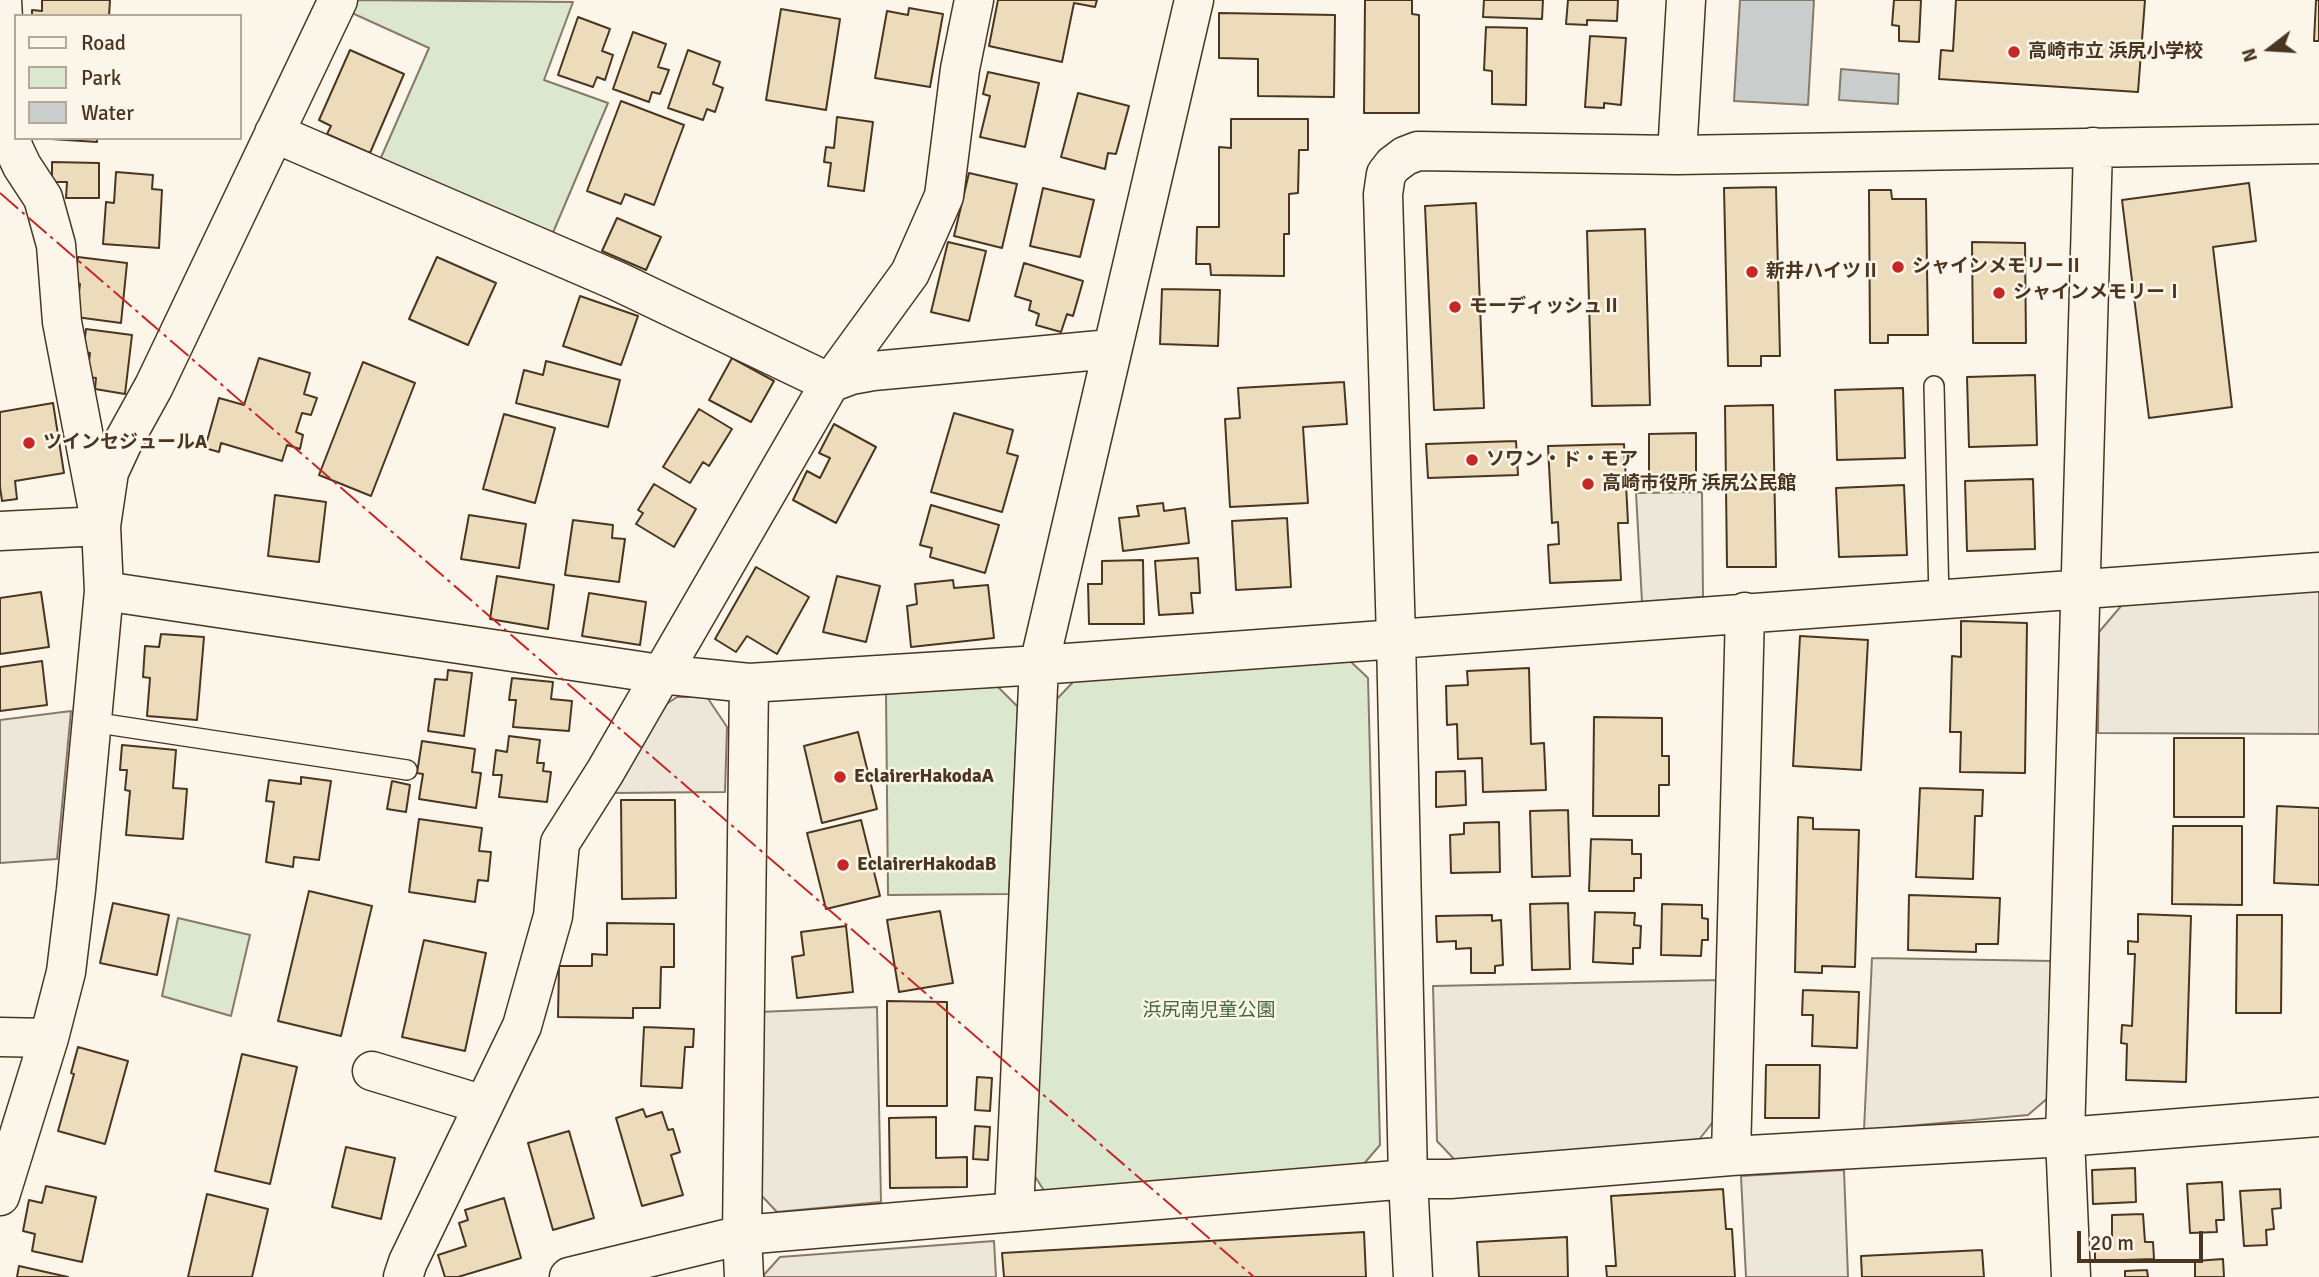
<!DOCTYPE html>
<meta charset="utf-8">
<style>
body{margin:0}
#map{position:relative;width:2319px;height:1277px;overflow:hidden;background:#fbf6e9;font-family:Signika,sans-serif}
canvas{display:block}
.legend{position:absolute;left:14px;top:14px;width:228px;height:126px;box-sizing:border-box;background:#fbf6e9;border:2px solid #b4a999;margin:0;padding:9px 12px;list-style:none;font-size:21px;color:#4a3520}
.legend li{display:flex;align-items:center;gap:14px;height:35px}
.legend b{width:35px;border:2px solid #b4a999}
.north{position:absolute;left:2235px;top:14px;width:70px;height:70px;-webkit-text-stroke:5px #fbf6e9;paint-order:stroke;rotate:253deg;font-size:19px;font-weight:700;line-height:28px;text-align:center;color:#4a3520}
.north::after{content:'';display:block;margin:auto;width:24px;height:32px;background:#4a3520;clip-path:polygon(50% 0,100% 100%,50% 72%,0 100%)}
.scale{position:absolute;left:2077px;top:1231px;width:126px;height:32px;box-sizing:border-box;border:4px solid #4a3520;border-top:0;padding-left:9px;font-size:21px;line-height:24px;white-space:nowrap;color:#4a3520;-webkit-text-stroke:5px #fbf6e9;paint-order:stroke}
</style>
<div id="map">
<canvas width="2319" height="1277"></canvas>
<ul class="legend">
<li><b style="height:9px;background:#fbf6e9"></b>Road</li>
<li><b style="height:19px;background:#dce7d0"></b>Park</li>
<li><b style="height:19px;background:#c9cecd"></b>Water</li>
</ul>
<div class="north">N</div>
<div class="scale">20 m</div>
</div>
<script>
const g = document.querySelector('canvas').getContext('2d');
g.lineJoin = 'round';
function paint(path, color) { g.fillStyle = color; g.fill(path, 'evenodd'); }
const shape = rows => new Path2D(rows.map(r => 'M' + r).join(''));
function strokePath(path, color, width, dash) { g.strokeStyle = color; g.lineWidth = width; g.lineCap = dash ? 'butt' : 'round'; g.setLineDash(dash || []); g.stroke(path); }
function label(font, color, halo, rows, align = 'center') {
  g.font = font + ' Signika,"Noto Sans JP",sans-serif'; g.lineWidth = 5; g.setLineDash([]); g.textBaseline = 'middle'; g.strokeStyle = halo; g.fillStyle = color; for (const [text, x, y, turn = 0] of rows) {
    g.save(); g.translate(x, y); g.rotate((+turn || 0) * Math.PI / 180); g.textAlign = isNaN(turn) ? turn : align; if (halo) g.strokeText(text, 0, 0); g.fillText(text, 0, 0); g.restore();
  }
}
const green = shape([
 [357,0,573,2,544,80,608,103,549,242,376,169,429,48,352,13,357,0],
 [1348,659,1368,678,1380,1145,1362,1166,1045,1192,1034,1175,1055,701,1074,681,1348,659],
 [996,685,1018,707,1009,894,888,895,886,693,996,685],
 [178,918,250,935,231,1016,162,996,178,918]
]);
paint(green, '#dce7d0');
strokePath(green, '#887966', 2);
const parking = shape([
 [1702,492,1703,597,1642,602,1636,493,1702,492],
 [2319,588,2319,734,2098,733,2099,632,2122,605,2319,588],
 [677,697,707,697,727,727,725,792,612,793,659,709,677,697],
 [71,711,57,859,0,863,0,720,71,711],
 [1872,958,2053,961,2049,1097,2028,1115,1864,1130,1872,958],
 [1720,980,1716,1118,1698,1141,1455,1160,1437,1141,1433,986,1720,980],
 [877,1007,881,1202,777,1212,760,1194,759,1012,877,1007],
 [1844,1170,1848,1277,1746,1277,1741,1176,1844,1170],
 [994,1241,996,1277,762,1277,780,1257,994,1241]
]);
paint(parking, '#ede7d9');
strokePath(parking, '#887966', 2);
const water = shape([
 [1740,0,1814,0,1808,105,1734,101,1740,0],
 [1841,69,1899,74,1898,104,1839,100,1841,69]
]);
paint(water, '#c9cecd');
strokePath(water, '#887966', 2);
const building = shape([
 [42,0,110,0,109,16,32,16,32,10,42,11,42,0],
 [998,0,1097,0,1095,7,1074,3,1062,62,989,46,998,0],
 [1365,0,1412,0,1412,14,1419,15,1419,113,1364,113,1365,0],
 [1484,0,1543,0,1542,19,1483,17,1484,0],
 [1568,0,1618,0,1617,21,1587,20,1587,25,1566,24,1568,0],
 [1894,0,1921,0,1919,42,1899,41,1899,26,1892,25,1894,0],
 [1956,0,2145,0,2138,92,1939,79,1941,50,1953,51,1956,0],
 [2316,0,2319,0,2319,41,2314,41,2316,0],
 [909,8,943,14,930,87,875,78,887,11,908,15,909,8],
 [781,9,840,19,826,110,766,100,781,9],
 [1219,13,1335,15,1334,97,1258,96,1258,59,1219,58,1219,13],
 [578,17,610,29,602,51,613,55,605,80,597,77,593,87,558,75,578,17],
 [1486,27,1527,28,1526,105,1492,104,1492,71,1484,70,1486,27],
 [633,32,666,44,658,67,669,70,660,94,652,92,649,102,613,89,633,32],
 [1590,36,1626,38,1621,105,1604,103,1604,108,1585,107,1590,36],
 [350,50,404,74,370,153,327,134,331,126,319,120,350,50],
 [688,50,720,62,713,84,723,88,715,112,707,109,703,120,668,108,688,50],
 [988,72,1039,83,1025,147,980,137,990,96,983,94,988,72],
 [1078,93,1129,106,1116,154,1108,153,1105,169,1061,157,1078,93],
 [621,101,684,125,654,205,625,194,621,204,587,191,621,101],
 [837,117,873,122,864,191,828,186,831,163,824,162,826,147,834,148,837,117],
 [1231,119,1308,119,1308,150,1299,150,1298,193,1289,194,1289,234,1284,234,1284,276,1211,275,1210,264,1196,264,1197,227,1219,227,1219,147,1231,148,1231,119],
 [36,138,97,138,97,142,36,138],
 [52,162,99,163,99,198,66,198,67,182,52,182,52,162],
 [116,172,153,175,152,189,162,190,159,248,103,244,106,202,114,203,116,172],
 [969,173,1017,184,1002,248,954,236,969,173],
 [2249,183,2256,241,2213,247,2232,407,2149,418,2122,200,2249,183],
 [1776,187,1780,356,1761,356,1761,366,1728,366,1724,188,1776,187],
 [1043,188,1094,200,1080,257,1030,246,1043,188],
 [1869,190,1891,190,1892,199,1926,199,1928,335,1888,335,1888,343,1870,343,1869,190],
 [1476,203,1484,408,1434,410,1425,206,1476,203],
 [617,218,661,237,646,270,602,251,617,218],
 [1645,229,1650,405,1592,406,1587,231,1645,229],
 [948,242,986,251,969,321,931,312,948,242],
 [1972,242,2025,243,2026,343,1973,343,1972,242],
 [78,257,127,263,121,323,76,317,80,284,75,284,78,257],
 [437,257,496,283,468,345,409,319,437,257],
 [1024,263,1083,281,1073,316,1067,314,1061,332,1036,325,1039,314,1029,310,1031,301,1015,296,1024,263],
 [1162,289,1220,290,1218,346,1160,344,1162,289],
 [580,296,638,316,621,365,563,346,580,296],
 [86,329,132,335,125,394,95,389,96,378,87,377,90,353,83,352,86,329],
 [259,358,310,373,304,394,317,398,311,415,302,413,296,432,303,435,300,449,287,445,282,461,221,443,219,452,205,448,219,398,244,405,259,358],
 [732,358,774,381,751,422,709,400,732,358],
 [546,361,620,380,608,427,516,403,524,370,543,375,546,361],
 [363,362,415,383,371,496,319,475,363,362],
 [2035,375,2037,445,1969,447,1967,377,2035,375],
 [1344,382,1347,424,1303,427,1308,503,1230,507,1225,419,1240,418,1238,388,1344,382],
 [1903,388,1905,458,1837,460,1835,390,1903,388],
 [53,403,64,473,15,481,17,499,2,501,0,487,0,412,53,403],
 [1773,405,1776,567,1727,567,1725,406,1773,405],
 [699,409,732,429,709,466,703,462,690,483,663,467,699,409],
 [954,413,1013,430,1007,453,1018,456,1002,512,931,492,954,413],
 [504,414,555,428,535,503,483,489,504,414],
 [834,424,876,447,836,523,793,500,807,471,820,478,830,458,819,453,834,424],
 [1696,433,1696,481,1649,481,1649,434,1696,433],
 [1516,441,1518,475,1428,478,1426,444,1516,441],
 [1624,444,1628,523,1618,523,1621,580,1550,583,1548,545,1559,544,1558,522,1552,523,1548,446,1624,444],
 [2033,479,2035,549,1967,551,1965,481,2033,479],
 [654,484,696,509,674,547,636,524,643,513,638,510,654,484],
 [1904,485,1907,555,1839,557,1836,488,1904,485],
 [275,495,326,502,319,562,268,556,275,495],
 [1163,503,1164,511,1185,508,1189,543,1123,551,1119,518,1139,516,1137,506,1163,503],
 [931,505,999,525,985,573,930,557,932,548,920,545,931,505],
 [469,515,526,524,519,568,461,559,469,515],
 [1287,518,1291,587,1236,590,1232,521,1287,518],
 [573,520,613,525,612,538,625,539,619,582,565,575,573,520],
 [1198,558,1200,593,1191,593,1193,613,1159,615,1155,561,1198,558],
 [1143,560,1144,624,1089,624,1088,584,1102,584,1102,561,1143,560],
 [756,567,809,597,777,654,747,636,736,652,715,639,756,567],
 [497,576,554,585,548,629,490,619,497,576],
 [837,576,880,586,866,642,823,632,837,576],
 [953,580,954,588,988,585,994,638,911,647,907,606,917,604,915,584,953,580],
 [41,592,49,647,0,654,0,598,41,592],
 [589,593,646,602,640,645,582,636,589,593],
 [1961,621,2027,623,2025,773,1960,772,1961,732,1950,732,1952,656,1961,657,1961,621],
 [161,634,204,637,197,720,147,716,150,678,143,677,145,646,159,647,161,634],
 [1800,636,1868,640,1861,770,1793,766,1800,636],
 [42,661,47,705,0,711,0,667,42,661],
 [1529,668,1531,744,1544,743,1546,790,1483,792,1482,758,1458,759,1457,724,1447,725,1446,686,1468,685,1467,671,1529,668],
 [448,670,472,673,464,736,428,731,435,679,447,680,448,670],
 [512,678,553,682,551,699,572,701,569,731,513,727,516,700,509,700,512,678],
 [1594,717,1662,718,1662,756,1669,756,1669,785,1659,785,1659,816,1593,816,1594,717],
 [858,732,877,809,822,823,804,746,858,732],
 [509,736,540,740,537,763,544,763,543,771,551,772,547,802,499,797,502,775,493,775,496,750,507,752,509,736],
 [2174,738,2244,738,2244,817,2174,817,2174,738],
 [422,741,475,749,472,772,481,773,476,808,419,799,423,774,417,773,422,741],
 [122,745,176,750,173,788,187,789,183,839,126,835,130,791,125,790,127,770,120,770,122,745],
 [1465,771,1466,805,1436,807,1436,772,1465,771],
 [301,777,331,781,319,860,294,857,293,867,266,862,274,802,266,801,269,780,301,784,301,777],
 [392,781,410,785,406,812,387,809,392,781],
 [1920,788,1983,790,1982,816,1975,816,1973,879,1916,877,1920,788],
 [621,800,675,800,676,898,622,899,621,800],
 [2277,806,2319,808,2319,885,2274,883,2277,806],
 [1568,810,1570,876,1532,877,1530,811,1568,810],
 [1798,817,1813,818,1813,829,1859,830,1855,967,1822,966,1822,973,1795,972,1798,817],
 [419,819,482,828,479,851,491,852,488,881,478,880,475,902,409,892,419,819],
 [861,820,880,896,826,909,807,833,861,820],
 [1499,822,1500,872,1451,873,1450,835,1464,834,1464,823,1499,822],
 [2173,826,2242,826,2242,905,2172,904,2173,826],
 [1591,839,1632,840,1632,854,1641,854,1641,878,1634,878,1634,891,1589,891,1591,839],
 [309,891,372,906,341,1036,278,1021,309,891],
 [1909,895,2000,898,1998,944,1976,944,1976,952,1908,950,1909,895],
 [113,903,169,915,157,975,100,963,113,903],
 [1568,903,1570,969,1532,970,1530,904,1568,903],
 [1662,904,1702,905,1702,918,1708,919,1708,940,1702,940,1701,956,1661,955,1662,904],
 [940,911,953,983,899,992,887,920,940,911],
 [1595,912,1635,913,1634,925,1641,926,1640,948,1633,948,1633,964,1593,962,1595,912],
 [2138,914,2191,916,2186,1082,2126,1080,2127,1044,2121,1043,2122,1025,2132,1026,2135,954,2128,954,2128,941,2138,942,2138,914],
 [1492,915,1492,921,1501,920,1503,965,1495,966,1495,973,1471,973,1471,948,1456,949,1456,941,1437,942,1436,916,1492,915],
 [2237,915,2282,915,2281,1013,2236,1013,2237,915],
 [607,923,674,924,674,967,661,967,660,1008,633,1008,633,1018,558,1017,559,966,592,966,592,954,607,955,607,923],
 [846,926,853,992,797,998,792,957,804,955,801,932,846,926],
 [424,940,486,953,465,1051,402,1037,424,940],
 [1803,990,1859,992,1857,1048,1812,1046,1813,1015,1802,1015,1803,990],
 [887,1001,947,1002,947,1106,887,1106,887,1001],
 [644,1027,694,1029,693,1047,685,1047,682,1088,641,1086,644,1027],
 [78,1047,128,1061,105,1144,58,1131,74,1074,71,1073,78,1047],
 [242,1054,297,1067,270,1184,215,1171,242,1054],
 [1766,1065,1820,1065,1819,1118,1765,1118,1766,1065],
 [977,1077,992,1078,990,1111,975,1110,977,1077],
 [643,1109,646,1117,662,1112,668,1130,673,1129,680,1152,671,1155,683,1195,642,1206,616,1118,643,1109],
 [936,1117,936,1158,967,1157,967,1187,890,1188,889,1118,936,1117],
 [975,1126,990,1127,988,1160,973,1159,975,1126],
 [569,1131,594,1218,553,1230,528,1143,569,1131],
 [346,1147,395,1158,381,1219,332,1207,346,1147],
 [2135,1168,2136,1202,2093,1204,2092,1170,2135,1168],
 [2222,1182,2224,1220,2216,1220,2217,1232,2190,1233,2187,1184,2222,1182],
 [46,1186,96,1197,82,1262,32,1251,35,1234,23,1231,29,1200,42,1203,46,1186],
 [1723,1189,1726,1229,1732,1229,1735,1277,1607,1277,1606,1266,1616,1266,1611,1196,1723,1189],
 [2280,1189,2281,1208,2272,1209,2274,1229,2266,1230,2267,1245,2244,1246,2240,1191,2280,1189],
 [207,1194,268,1209,252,1277,188,1277,207,1194],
 [504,1198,521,1258,458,1277,445,1277,438,1255,466,1246,459,1223,468,1220,465,1210,504,1198],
 [2143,1214,2145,1242,2153,1242,2154,1259,2095,1261,2095,1238,2112,1237,2112,1215,2143,1214],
 [1364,1232,1366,1277,1004,1277,1002,1253,1364,1232],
 [1567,1237,1568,1277,1479,1277,1477,1242,1567,1237],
 [1982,1250,1984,1277,1862,1277,1861,1256,1982,1250],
 [2223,1259,2224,1277,2195,1277,2195,1261,2223,1259],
 [19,1266,68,1277,17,1277,19,1266],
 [2147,1270,2148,1277,2125,1277,2125,1271,2147,1270]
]);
paint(building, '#ecdcbc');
strokePath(building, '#4a3520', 2);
const lane = shape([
 [1934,386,1939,599],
 [92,722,407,770]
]);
const street = shape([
 [2,0,7,95],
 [0,95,7,95,13,147,22,166,43,198,56,245,62,322,101,526,0,531],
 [274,133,617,281,830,383,851,375,873,371,1111,349],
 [1677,155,1686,0],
 [104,591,660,674,749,683,1039,665,2319,572],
 [0,1037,49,1038],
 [372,1071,484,1105],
 [1731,1156,1745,612],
 [0,1196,49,1038,66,972,76,890,104,591,101,526,109,472,122,444,154,386,338,0],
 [1014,1212,1039,665,1194,0],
 [403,1277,408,1262,522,1026,553,916,560,843,605,772,830,383,910,273,944,196,960,69,974,0],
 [569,1277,742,1235,1408,1179,1450,1179,1731,1156,2065,1137,2319,1117],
 [744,1277,742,1235,749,683],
 [1413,1277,1408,1179,1396,638,1383,194,1386,174,1393,165,1405,156,1418,151,1677,155,2319,144],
 [2071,1277,2065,1137,2093,147]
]);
strokePath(lane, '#4a3520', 22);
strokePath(street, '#4a3520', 41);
strokePath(lane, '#fbf6e9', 19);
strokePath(street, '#fbf6e9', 38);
strokePath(shape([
 [0,193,1254,1277]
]), '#c62828', 2, [24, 5, 3.5, 5]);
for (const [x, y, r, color] of [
 [2014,52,7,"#c62828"],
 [1898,267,7,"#c62828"],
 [1752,272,7,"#c62828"],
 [1999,293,7,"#c62828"],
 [1455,307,7,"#c62828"],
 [29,443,7,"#c62828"],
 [1472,460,7,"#c62828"],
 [1588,484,7,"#c62828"],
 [840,777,7,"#c62828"],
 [843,865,7,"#c62828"]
]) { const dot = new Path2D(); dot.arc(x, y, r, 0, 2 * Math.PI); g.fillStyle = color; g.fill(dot); strokePath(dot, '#fbf6e9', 2.5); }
label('bold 19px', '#4a3520', '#fbf6e9', [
 ["高崎市立 浜尻小学校",2028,52],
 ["シャインメモリーⅡ",1912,267],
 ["新井ハイツⅡ",1766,272],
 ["シャインメモリーⅠ",2013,293],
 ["モーディッシュⅡ",1469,307],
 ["ツインセジュールA",43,443],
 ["ソワン・ド・モア",1486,460],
 ["高崎市役所 浜尻公民館",1602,484],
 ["EclairerHakodaA",854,777],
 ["EclairerHakodaB",857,865]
], 'left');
label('19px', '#436837', '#fbf6e9', [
 ["浜尻南児童公園",1209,1011]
]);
</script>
